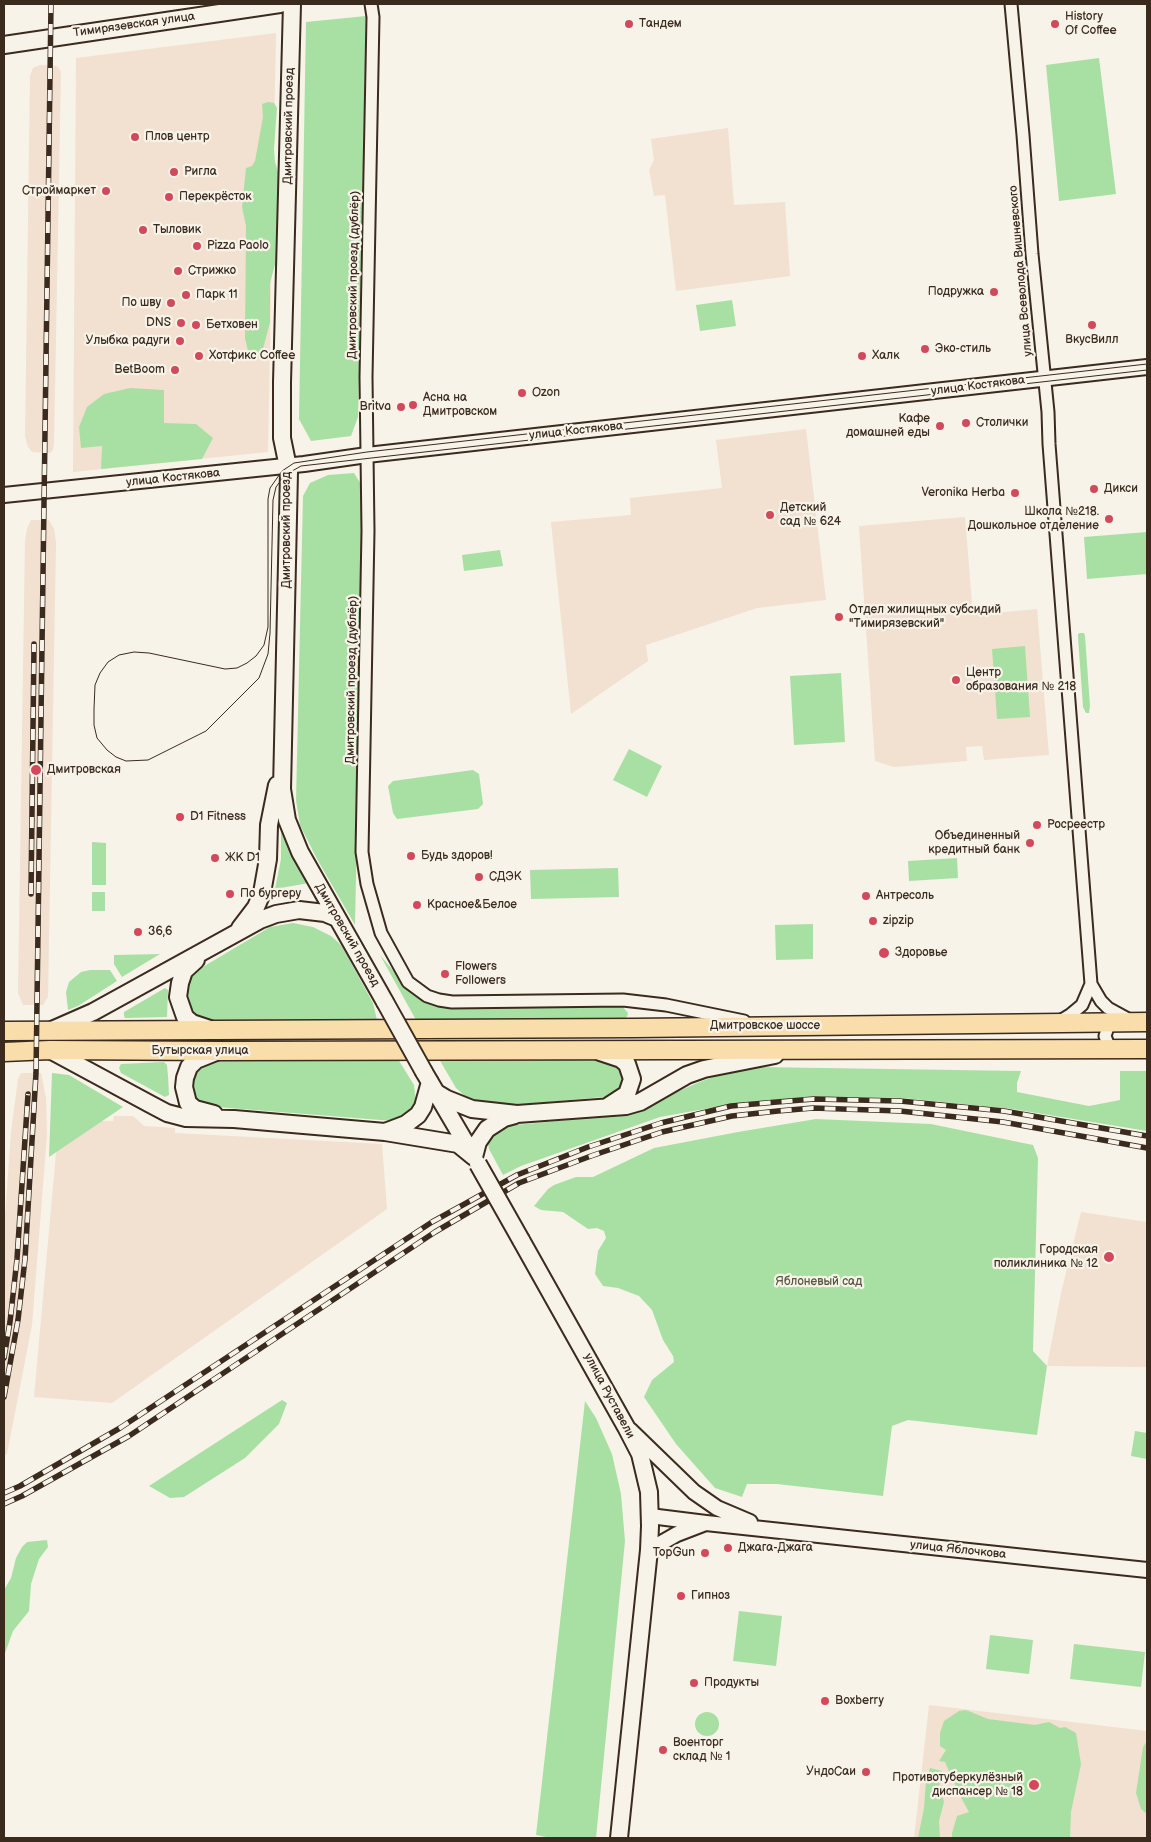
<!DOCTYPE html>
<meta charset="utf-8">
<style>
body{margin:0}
#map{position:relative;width:1151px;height:1842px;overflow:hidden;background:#f7f3e8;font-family:"Balsamiq Sans",sans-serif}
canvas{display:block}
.frame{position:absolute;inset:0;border:5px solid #3b2a1e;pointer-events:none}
</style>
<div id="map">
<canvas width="1151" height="1842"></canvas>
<div class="frame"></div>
</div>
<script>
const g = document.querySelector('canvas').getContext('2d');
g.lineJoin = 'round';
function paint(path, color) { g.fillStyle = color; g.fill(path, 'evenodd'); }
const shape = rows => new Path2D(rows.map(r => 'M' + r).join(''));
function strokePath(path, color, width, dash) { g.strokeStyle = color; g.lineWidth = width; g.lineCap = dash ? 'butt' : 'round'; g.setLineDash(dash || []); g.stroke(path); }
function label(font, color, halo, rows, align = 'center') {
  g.font = font + ' "Balsamiq Sans",sans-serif'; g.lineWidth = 4.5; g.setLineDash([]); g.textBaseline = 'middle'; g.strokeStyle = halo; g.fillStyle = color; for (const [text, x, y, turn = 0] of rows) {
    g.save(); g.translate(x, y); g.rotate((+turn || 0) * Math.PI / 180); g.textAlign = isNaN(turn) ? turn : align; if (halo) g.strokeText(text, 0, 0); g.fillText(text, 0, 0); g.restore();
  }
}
paint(shape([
 [276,33,268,452,73,472,76,58],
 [40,65,53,65,58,67,61,72,54,442,53,450,50,453,32,452,28,447,25,436,30,76,33,68],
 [728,128,734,205,785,202,790,276,676,291,665,195,654,196,649,170,654,160,651,139],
 [806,429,826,600,757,608,646,645,648,661,571,714,551,522,631,515,630,498,722,488,716,440],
 [965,517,973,615,1037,609,1049,755,984,760,982,746,966,747,967,761,894,767,875,761,859,526],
 [31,520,49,520,54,529,56,542,48,997,43,1005,23,1005,18,993,25,541,27,529],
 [21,1073,41,1073,46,1098,47,1135,32,1325,7,1454,4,1456,4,1231,11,1132,18,1079],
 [114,1116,133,1116,144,1126,175,1128,175,1133,382,1144,387,1209,112,1403,34,1397,59,1120,113,1121],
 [1081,1212,1147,1222,1147,1367,1047,1366,1061,1293],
 [929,1705,1147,1731,1147,1838,914,1838]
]), '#f2e0d0');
paint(shape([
 [366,16,358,417,351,436,311,441,299,419,306,22],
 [1099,58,1116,194,1059,201,1046,65],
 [268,102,274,103,277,108,274,149,275,162,279,175,280,202,276,261,270,283,270,322,262,353,259,358,248,351,245,338,246,226,242,207,246,168,252,166,255,161,263,117,262,104],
 [732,300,736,326,700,331,696,305],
 [130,388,164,390,164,423,196,424,213,438,202,459,101,469,102,446,81,448,79,427,87,407,104,394],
 [354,473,364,489,355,925,317,859,300,825,296,800,303,496,310,483,328,475],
 [1147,532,1147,574,1087,579,1084,537],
 [500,550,503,566,464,571,462,555],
 [1080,633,1084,633,1085,636,1090,706,1089,713,1086,713,1083,707,1078,637,1078,634],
 [1025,646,1030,717,997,719,992,649],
 [841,673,845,742,794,745,790,676],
 [629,749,662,766,647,797,613,780],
 [473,770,479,774,483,804,478,809,397,819,393,813,388,786,393,781],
 [281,827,284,837,309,883,275,889,281,859],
 [92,842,106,843,106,885,92,885],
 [957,858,958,878,909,881,908,861],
 [618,868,619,897,531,899,530,870],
 [92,892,105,892,105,911,92,911],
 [293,923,313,927,331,936,339,943,343,948,373,1003,377,1020,212,1021,201,1019,192,1014,185,999,188,978,196,971,270,927],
 [813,924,813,959,776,960,775,925],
 [160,954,122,977,114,964,114,955],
 [380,955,414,995,430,1003,445,1006,623,1007,628,1013,627,1017,623,1019,416,1020],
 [90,970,110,970,117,981,78,1006,68,1010,66,992,69,982,81,972],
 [165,988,168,990,167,1017,125,1018,124,1016,124,1012],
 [398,1059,414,1085,416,1102,411,1115,393,1121,204,1106,197,1103,189,1083,197,1066,212,1061],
 [439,1059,609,1059,622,1066,625,1086,614,1096,503,1106,483,1104,467,1098,456,1088],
 [164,1062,167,1065,168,1076,169,1095,165,1097,121,1073,119,1068,121,1064],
 [759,1067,1021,1071,1017,1083,1017,1092,1089,1106,1120,1100,1120,1071,1147,1071,1147,1131,1012,1109,902,1098,814,1097,733,1104,660,1117,521,1166,503,1175,489,1149,488,1143,492,1133,504,1126,621,1115,650,1104,697,1083,732,1070],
 [52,1073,69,1075,123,1107,49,1157],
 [816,1119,931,1124,1033,1145,1038,1158,1033,1351,1047,1366,1037,1435,908,1420,892,1426,883,1496,777,1484,747,1484,742,1497,715,1488,676,1444,644,1397,652,1380,674,1362,673,1356,663,1340,652,1310,639,1296,618,1288,603,1286,595,1274,598,1251,606,1238,604,1231,597,1228,588,1229,563,1212,541,1210,534,1206,548,1189,554,1185,576,1177,593,1177,654,1148,738,1132],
 [282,1400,287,1403,279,1424,245,1458,184,1497,170,1498,149,1486],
 [585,1401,596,1418,612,1454,621,1494,625,1541,596,1838,551,1838,536,1835],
 [1135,1431,1147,1433,1147,1459,1131,1456],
 [47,1540,48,1547,39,1559,31,1584,29,1611,13,1631,4,1656,4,1590,11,1578,16,1558,22,1547,27,1542],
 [739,1611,782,1616,776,1666,733,1661],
 [990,1635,1033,1640,1029,1674,986,1669],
 [1074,1644,1145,1652,1141,1687,1070,1679],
 [966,1710,988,1719,1035,1725,1049,1722,1060,1728,1065,1727,1076,1733,1081,1764,1071,1812,1070,1838,952,1838,952,1833,957,1816,969,1812,959,1794,945,1762,939,1761,946,1750,940,1746,940,1733,944,1721,959,1711],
 '695 1724a12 12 0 1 1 24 0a12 12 0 1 1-24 0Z',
 [1147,1741,1147,1814,1141,1809,1136,1793,1143,1747],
 [930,1768,942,1771,938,1791,942,1795,944,1802,939,1821,940,1838,918,1838,924,1808,926,1781]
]), '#a8e0a4');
const minor = shape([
 [371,4,373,17,366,377,368,531,362,852,367,884,381,933,408,982,427,996,439,1000,452,1002,623,1000,666,1005,744,1021],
 [1011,4,1023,135,1032,254,1048,412,1049,444,1091,984,1101,1001,1108,1008,1130,1020],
 [1060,1021,1070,1015,1082,1005,1091,984],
 [1116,1023,1108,1027,1105,1036,1108,1044,1117,1049]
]);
const tertiary = shape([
 [4,495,304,464,367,455,1147,367],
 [630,1430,694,1492,717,1508,750,1522],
 [650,1516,706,1523,1147,1570],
 [649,1550,677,1534,703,1524]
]);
const secondary = shape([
 [292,4,282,382,282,438,289,472,282,789,287,820,300,852,385,1002],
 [4,45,280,4],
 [240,928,256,907,262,893,268,859,269,825,277,785],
 [196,960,184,971,180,983,178,997,185,1017,192,1023,210,1029],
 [52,1030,93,1012,260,920,276,914,299,910,325,913,337,918],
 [50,1050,150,1104,167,1113,186,1118,234,1119,385,1132,458,1144,474,1157],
 [600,1052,621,1059,627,1064,632,1079,627,1094,607,1107],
 [424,1072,471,1152],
 [437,1093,447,1099,472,1109,517,1114,626,1106,640,1102,687,1075,704,1069,775,1055],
 [214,1114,195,1109,188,1103,184,1087,185,1078,189,1067,196,1060,216,1052],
 [385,1132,406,1124,418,1115,423,1107,430,1082],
 [474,1157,478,1142,487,1129,504,1118,515,1115],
 [521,1240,626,1427,640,1454,649,1492,650,1526,649,1550,619,1838]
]);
const primary = shape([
 [4,1031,635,1028,1147,1022],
 [4,1052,50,1050,219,1051,1147,1049]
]);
strokePath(minor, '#3b2a1e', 15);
strokePath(tertiary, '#3b2a1e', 18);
strokePath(secondary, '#3b2a1e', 20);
strokePath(primary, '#3b2a1e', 21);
strokePath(minor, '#f7f3e8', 11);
strokePath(tertiary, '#f7f3e8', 14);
strokePath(secondary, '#f7f3e8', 16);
strokePath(primary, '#f9deab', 18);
strokePath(shape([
 [1147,364,367,452,294,463,282,471,270,488,268,499,268,627,264,645,256,656,247,663,237,668,225,669,149,653,134,652,119,655,108,662,100,673,95,685,94,709,94,725,97,738,107,750,116,757,126,761,148,760,206,731,259,678,268,654,270,633,273,500,276,487,285,475,301,466,1147,370]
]), '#3b2a1e', 1);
const rail = shape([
 [31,894,34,644],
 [4,1358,10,1322,17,1259,28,1094],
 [4,1397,18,1320,25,1259,36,1073,51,4],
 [4,1493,20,1486,120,1428,432,1222,517,1175,588,1147,661,1123,731,1106,777,1102,814,1099,900,1101,1004,1111,1147,1136],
 [4,1504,22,1496,129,1436,435,1232,519,1183,591,1156,662,1132,732,1116,778,1111,813,1108,900,1111,1003,1122,1147,1148]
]);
strokePath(rail, '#3b2a1e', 5.5);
strokePath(rail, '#f7f3e8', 4, [11]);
const secondaryBridge = shape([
 [385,1002,424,1072],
 [478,1164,521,1240]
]);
strokePath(secondaryBridge, '#3b2a1e', 20, []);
strokePath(secondaryBridge, '#f7f3e8', 16);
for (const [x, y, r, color] of [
 [629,24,5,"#d1495b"],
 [1055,24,5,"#d1495b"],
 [135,137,5,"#d1495b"],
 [174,172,5,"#d1495b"],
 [106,191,5,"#d1495b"],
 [169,197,5,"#d1495b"],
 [143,230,5,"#d1495b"],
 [197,246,5,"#d1495b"],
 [178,271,5,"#d1495b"],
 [994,292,5,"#d1495b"],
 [186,295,5,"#d1495b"],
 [171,303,5,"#d1495b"],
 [181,323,5,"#d1495b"],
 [196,325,5,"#d1495b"],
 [1092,325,5,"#d1495b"],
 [180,341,5,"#d1495b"],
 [925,349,5,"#d1495b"],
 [199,356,5,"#d1495b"],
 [862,356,5,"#d1495b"],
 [175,370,5,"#d1495b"],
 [522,393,5,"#d1495b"],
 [413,405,5,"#d1495b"],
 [401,407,5,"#d1495b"],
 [966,423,5,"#d1495b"],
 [940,426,5,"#d1495b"],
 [1094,489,5,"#d1495b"],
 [1015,493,5,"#d1495b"],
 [770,515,5,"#d1495b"],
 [1109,519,5,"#d1495b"],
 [839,617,5,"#d1495b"],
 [956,680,5,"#d1495b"],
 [36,770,6,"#d1495b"],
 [180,817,5,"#d1495b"],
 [1037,825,5,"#d1495b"],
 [1030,843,5,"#d1495b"],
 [411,856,5,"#d1495b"],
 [215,858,5,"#d1495b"],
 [479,877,5,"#d1495b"],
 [230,894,5,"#d1495b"],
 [866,896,5,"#d1495b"],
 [417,905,5,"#d1495b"],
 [873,921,5,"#d1495b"],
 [138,932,5,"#d1495b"],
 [884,953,6,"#d1495b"],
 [445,974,5,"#d1495b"],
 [1109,1257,6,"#d1495b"],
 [728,1548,5,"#d1495b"],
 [705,1553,5,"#d1495b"],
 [681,1596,5,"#d1495b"],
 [694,1683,5,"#d1495b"],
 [825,1701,5,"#d1495b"],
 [663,1750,5,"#d1495b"],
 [866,1772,5,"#d1495b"],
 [1034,1785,6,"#d1495b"]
]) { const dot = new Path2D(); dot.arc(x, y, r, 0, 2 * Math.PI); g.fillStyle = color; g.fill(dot); strokePath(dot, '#f7f3e8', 2); }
label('12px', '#3b2a1e', '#f7f3e8', [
 ["History",1065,17],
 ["Of Coffee",1065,31],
 ["Тандем",639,24],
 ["Плов центр",145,137],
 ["Ригла",184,172],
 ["Строймаркет",96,191,"right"],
 ["Перекрёсток",179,197],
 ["Тыловик",153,230],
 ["Pizza Paolo",207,246],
 ["Стрижко",188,271],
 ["Подружка",984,292,"right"],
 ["Парк 11",196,295],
 ["По шву",161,303,"right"],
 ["DNS",171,323,"right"],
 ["Бетховен",206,325],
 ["ВкусВилл",1092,340,"center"],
 ["Улыбка радуги",170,341,"right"],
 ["Эко-стиль",935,349],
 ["Хотфикс Coffee",209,356],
 ["Халк",872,356],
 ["BetBoom",165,370,"right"],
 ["Ozon",532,393],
 ["Асна на",423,398],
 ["Дмитровском",423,412],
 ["Britva",391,407,"right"],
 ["Кафе",930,419,"right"],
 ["домашней еды",930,433,"right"],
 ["Столички",976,423],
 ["Дикси",1104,489],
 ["Veronika Herba",1005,493,"right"],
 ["Детский",780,508],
 ["сад № 624",780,522],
 ["Школа №218.",1099,512,"right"],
 ["Дошкольное отделение",1099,526,"right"],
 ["Отдел жилищных субсидий",849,610],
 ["\"Тимирязевский\"",849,624],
 ["Центр",966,673],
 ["образования № 218",966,687],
 ["Дмитровская",47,770],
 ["D1 Fitness",190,817],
 ["Росреестр",1047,825],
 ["Объединенный",1020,836,"right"],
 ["кредитный банк",1020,850,"right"],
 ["Будь здоров!",421,856],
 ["ЖК D1",225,858],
 ["СДЭК",489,877],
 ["По бургеру",240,894],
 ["Антресоль",876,896],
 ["Красное&Белое",427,905],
 ["zipzip",883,921],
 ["36,6",148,932],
 ["Здоровье",895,953],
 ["Flowers",455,967],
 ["Followers",455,981],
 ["Городская",1098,1250,"right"],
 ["поликлиника № 12",1098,1264,"right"],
 ["Джага-Джага",738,1548],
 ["TopGun",695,1553,"right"],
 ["Гипноз",691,1596],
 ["Продукты",704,1683],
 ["Boxberry",835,1701],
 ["Военторг",673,1743],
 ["склад № 1",673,1757],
 ["УндоСаи",856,1772,"right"],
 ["Противотуберкулёзный",1023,1778,"right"],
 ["диспансер № 18",1023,1792,"right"]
], 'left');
label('12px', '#3b2a1e', '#f7f3e8', [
 ["Тимирязевская улица",134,25,-8],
 ["Дмитровский проезд",289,126,-89],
 ["улица Всеволода Вишневского",1021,271,-95],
 ["Дмитровский проезд (дублёр)",354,275,-89],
 ["улица Костякова",978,386,-7],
 ["улица Костякова",576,431,-6],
 ["улица Костякова",173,478,-6],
 ["Дмитровский проезд",287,530,-90],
 ["Дмитровский проезд (дублёр)",352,680,-89],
 ["Дмитровский проезд",347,935,60],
 ["Дмитровское шоссе",765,1026],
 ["Бутырская улица",200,1051],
 ["улица Руставели",609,1396,62],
 ["улица Яблочкова",958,1550,6]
]);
label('12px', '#565840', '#f7f3e8', [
 ["Яблоневый сад",819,1282]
]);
</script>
